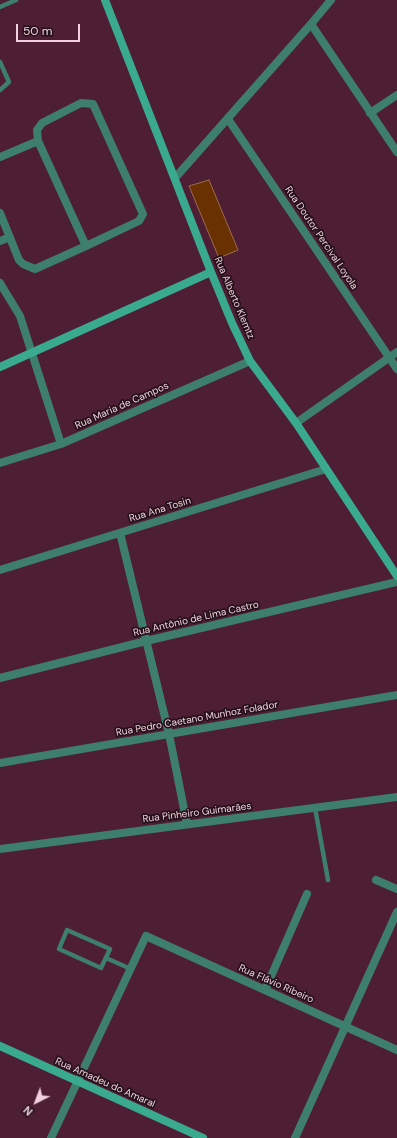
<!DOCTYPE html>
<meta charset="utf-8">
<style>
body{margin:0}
#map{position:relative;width:397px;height:1138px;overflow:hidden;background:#4d1e34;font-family:"DM Sans",sans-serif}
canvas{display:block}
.north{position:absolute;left:16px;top:1082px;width:40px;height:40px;-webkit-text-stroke:3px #26111a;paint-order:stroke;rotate:222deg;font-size:11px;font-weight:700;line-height:16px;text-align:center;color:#f0d1dd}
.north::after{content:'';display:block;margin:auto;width:14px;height:18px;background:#f0d1dd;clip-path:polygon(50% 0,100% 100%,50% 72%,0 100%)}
.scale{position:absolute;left:16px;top:24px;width:64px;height:18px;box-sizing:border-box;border:2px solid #f0d1dd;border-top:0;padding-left:5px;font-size:12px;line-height:14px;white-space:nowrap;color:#f0d1dd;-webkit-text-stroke:3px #26111a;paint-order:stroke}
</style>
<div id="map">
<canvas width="397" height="1138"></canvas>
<div class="north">N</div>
<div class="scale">50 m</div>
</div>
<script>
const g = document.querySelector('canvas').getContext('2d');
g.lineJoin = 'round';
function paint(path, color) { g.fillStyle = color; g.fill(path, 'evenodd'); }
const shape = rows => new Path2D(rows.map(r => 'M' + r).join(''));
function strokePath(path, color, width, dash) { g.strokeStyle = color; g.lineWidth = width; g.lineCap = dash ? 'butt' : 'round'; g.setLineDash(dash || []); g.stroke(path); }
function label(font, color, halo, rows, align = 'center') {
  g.font = font + ' "DM Sans",sans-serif'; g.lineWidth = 3.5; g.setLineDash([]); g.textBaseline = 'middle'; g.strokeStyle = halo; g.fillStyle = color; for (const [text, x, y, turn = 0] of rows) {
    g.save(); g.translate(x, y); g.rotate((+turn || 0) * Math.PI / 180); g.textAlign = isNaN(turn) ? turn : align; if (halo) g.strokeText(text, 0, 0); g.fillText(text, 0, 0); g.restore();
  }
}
const building = shape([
 [209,180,238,250,219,258,189,186,209,180]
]);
paint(building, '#693100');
strokePath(building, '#9d6c4e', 1);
strokePath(shape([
 [0,7,16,0],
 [0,62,9,82,0,90],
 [315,808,328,880],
 [67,930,110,949,101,968,59,949,67,930],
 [106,958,131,969]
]), '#3e7e6c', 4.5);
strokePath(shape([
 [311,24,397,152],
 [370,113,397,95],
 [228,119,397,369],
 [0,157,38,141],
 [175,178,311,24,331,0],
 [0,213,19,260,23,264,35,269,86,246,139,221,143,214,93,104,81,103,42,123,37,130,38,141,86,246],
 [0,241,10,237],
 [0,283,20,316,61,444],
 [296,423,397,352],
 [0,463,61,444,250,361],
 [120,533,169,734,187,824],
 [0,570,326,469],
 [0,678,146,641,397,582],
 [0,763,397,695],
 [0,849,397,797],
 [376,880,397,889],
 [265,990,307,894],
 [51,1138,146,936,397,1050],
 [295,1138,397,912]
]), '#3e7e6c', 8);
strokePath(shape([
 [105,0,211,272,232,323,250,361,296,423,397,576],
 [0,367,211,272],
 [0,1046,203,1138]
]), '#39aa8e', 8);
label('10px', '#f0d1dd', '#26111a', [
 ["Rua Doutor Percival Loyola",321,238,56],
 ["Rua Alberto Klemtz",234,298,67],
 ["Rua Maria de Campos",122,406,-24],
 ["Rua Ana Tosin",160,510,-17],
 ["Rua Antônio de Lima Castro",196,619,-13],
 ["Rua Pedro Caetano Munhoz Folador",197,719,-10],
 ["Rua Pinheiro Guimarães",197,813,-7],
 ["Rua Flávio Ribeiro",276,984,24],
 ["Rua Amadeu do Amaral",105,1083,24]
]);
</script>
